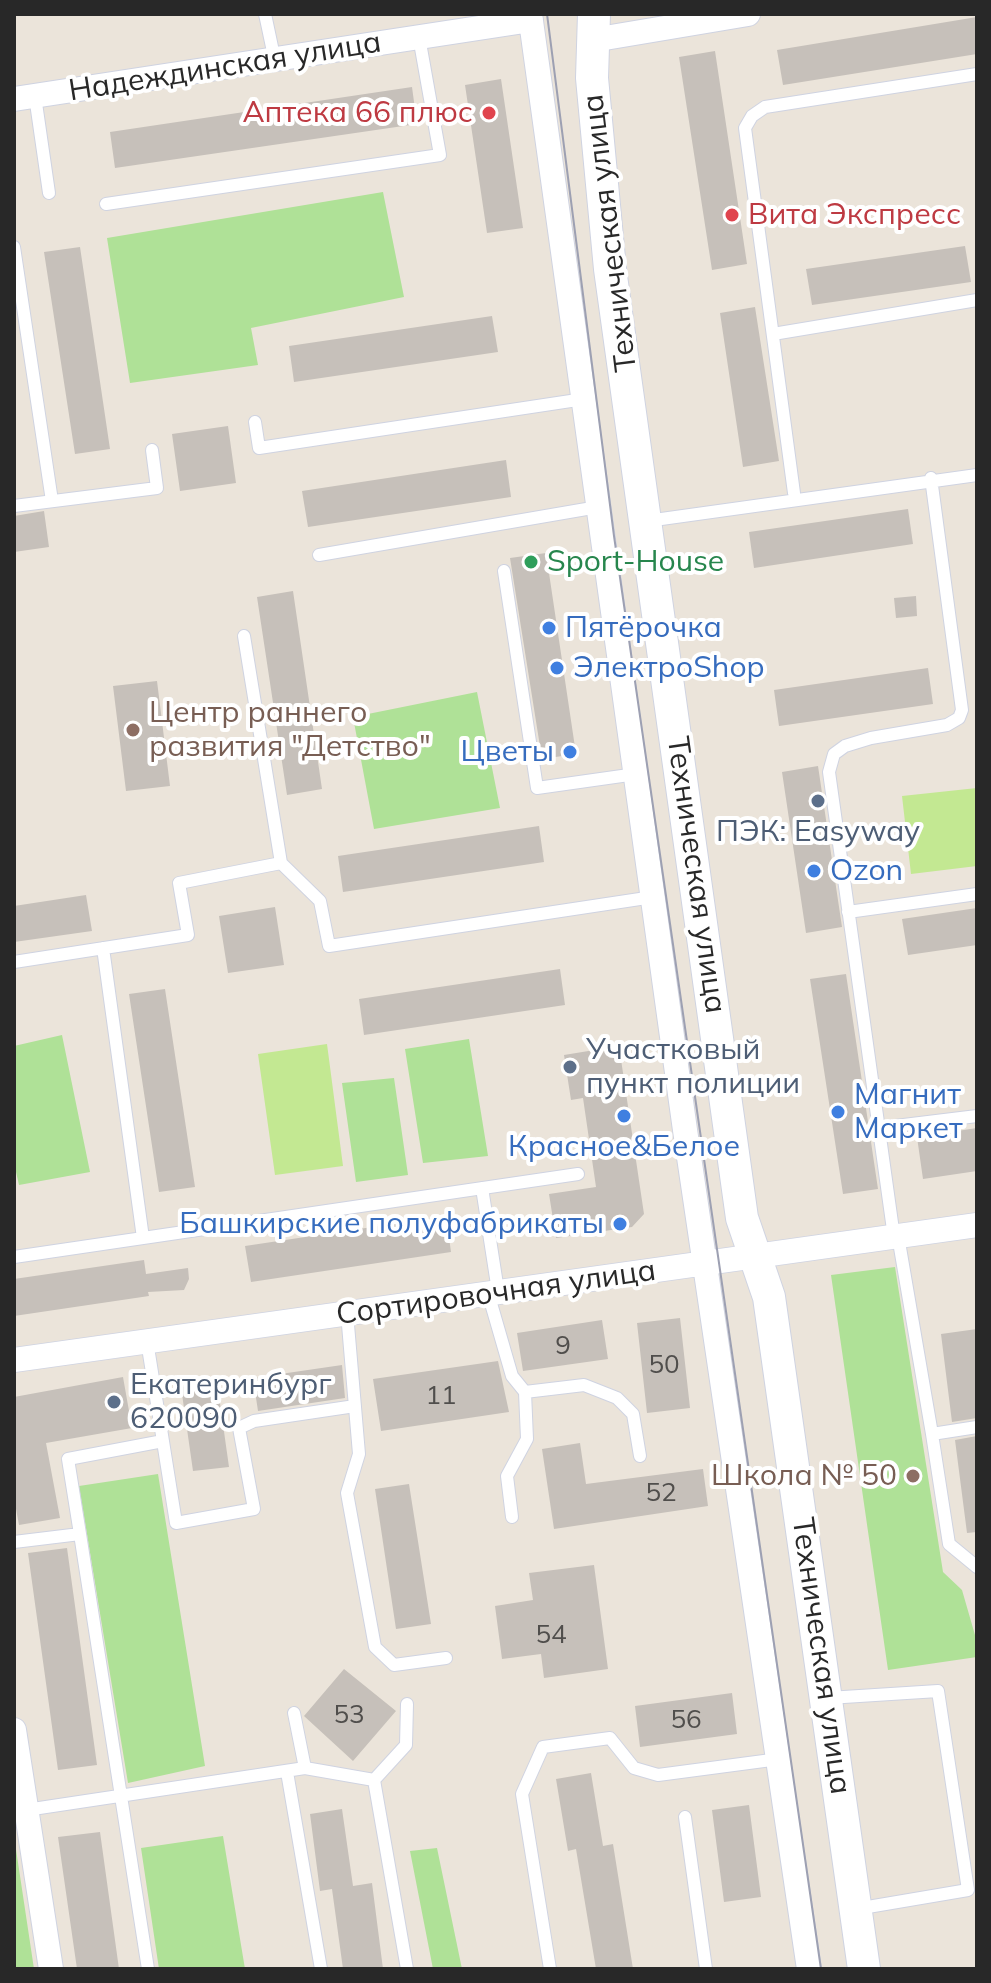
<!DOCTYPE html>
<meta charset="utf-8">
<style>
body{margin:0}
#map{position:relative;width:991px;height:1983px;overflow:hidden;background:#ebe4da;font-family:Mulish,sans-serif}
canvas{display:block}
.frame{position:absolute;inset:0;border:16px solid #282828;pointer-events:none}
</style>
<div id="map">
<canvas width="991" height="1983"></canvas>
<div class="frame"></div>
</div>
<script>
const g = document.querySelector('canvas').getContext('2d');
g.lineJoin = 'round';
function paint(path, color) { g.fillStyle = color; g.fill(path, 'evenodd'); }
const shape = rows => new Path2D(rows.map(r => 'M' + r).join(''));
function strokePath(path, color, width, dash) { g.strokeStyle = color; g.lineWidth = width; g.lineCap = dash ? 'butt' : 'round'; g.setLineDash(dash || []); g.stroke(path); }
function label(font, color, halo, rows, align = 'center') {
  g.font = font + ' Mulish,sans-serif'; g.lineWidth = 8; g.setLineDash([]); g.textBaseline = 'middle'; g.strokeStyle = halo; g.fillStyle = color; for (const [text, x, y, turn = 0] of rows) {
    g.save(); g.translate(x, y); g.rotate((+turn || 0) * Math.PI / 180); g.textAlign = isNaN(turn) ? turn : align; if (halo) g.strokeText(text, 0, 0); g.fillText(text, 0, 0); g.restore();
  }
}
paint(shape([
 [383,192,404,297,251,328,258,365,130,383,107,238],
 [477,692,500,808,374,829,353,717],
 [62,1035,90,1172,19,1185,14,1163,14,1046],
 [469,1039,488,1156,423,1163,405,1049],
 [394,1078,408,1175,356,1182,342,1083],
 [895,1267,943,1572,962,1590,977,1642,977,1657,888,1670,831,1275],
 [158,1474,205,1766,128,1783,79,1486],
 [14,1836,34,1969,14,1969],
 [223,1836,245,1969,159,1969,141,1848],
 [437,1848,462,1969,433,1969,410,1851]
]), '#afe197');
paint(shape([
 [977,788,977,866,911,874,902,796],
 [327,1044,343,1166,275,1175,258,1054]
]), '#c3e892');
paint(shape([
 [977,17,977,54,783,85,777,50],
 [715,51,747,264,712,270,679,57],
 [501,79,523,228,487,233,465,85],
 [412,87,417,124,115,168,110,132],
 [965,246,971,282,812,305,806,269],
 [80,247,110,449,75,454,44,252],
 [755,307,779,461,743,467,720,313],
 [492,316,498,352,294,382,289,346],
 [228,426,236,483,180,491,172,434],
 [506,460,511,497,308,527,302,491],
 [908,509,913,544,754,568,749,532],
 [44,511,49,547,14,552,14,516],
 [546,553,576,754,542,759,510,558],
 [293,591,322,789,287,795,257,597],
 [916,596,917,616,896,618,894,598],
 [928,668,933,704,779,726,774,690],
 [157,681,170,786,126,791,113,686],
 [818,766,842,927,806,933,782,772],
 [539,826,544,862,343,892,338,856],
 [86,895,92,931,14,942,14,906],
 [275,907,284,965,228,973,219,916],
 [977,908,977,945,908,955,902,919],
 [560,969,565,1005,364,1035,359,999],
 [846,974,878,1189,843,1194,810,979],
 [165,989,195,1187,159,1192,129,994],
 [619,1046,644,1214,632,1227,556,1238,549,1194,596,1187,583,1098,571,1100,564,1055],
 [977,1128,977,1171,923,1179,917,1137],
 [446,1216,451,1252,251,1282,245,1246],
 [144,1260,146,1274,188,1268,189,1279,184,1290,148,1292,149,1296,14,1316,14,1279],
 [680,1318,690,1408,647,1413,637,1323],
 [602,1320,608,1359,523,1371,517,1333],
 [977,1329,977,1418,952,1422,941,1334],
 [498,1361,509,1412,381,1431,373,1379],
 [342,1365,345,1398,258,1411,253,1378],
 [123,1377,132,1428,46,1443,60,1518,19,1525,14,1498,14,1397],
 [217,1382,229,1467,193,1471,181,1387],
 [977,1436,977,1532,967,1533,955,1440],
 [580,1443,586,1484,703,1469,708,1506,554,1529,542,1449],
 [409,1484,431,1624,396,1629,375,1489],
 [67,1548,97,1765,58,1770,28,1553],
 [594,1565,608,1669,544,1678,541,1654,502,1659,495,1606,533,1600,529,1573],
 [344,1669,396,1711,353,1761,304,1716],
 [732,1693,737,1734,640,1747,635,1706],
 [591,1773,603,1846,613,1844,633,1969,596,1969,576,1849,568,1851,556,1779],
 [749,1805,761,1897,724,1902,712,1810],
 [342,1809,353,1886,372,1883,383,1969,343,1969,332,1889,320,1891,310,1814],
 [100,1832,119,1969,77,1969,58,1837]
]), '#c6c0ba');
const service = shape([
 [265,14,275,61],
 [35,96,49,193],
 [106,204,440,155,419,37],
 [14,247,52,501],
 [773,334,977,300],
 [255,422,259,448,584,399],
 [794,493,745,128,752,116,765,107,977,74],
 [14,506,157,488,152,450],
 [647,521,977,475],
 [319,555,598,507],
 [504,571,537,788,636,774],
 [281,863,320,901,329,946,653,897],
 [848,912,977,894],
 [103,948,143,1238],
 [14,962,188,935,179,883,281,863,244,636],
 [879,1128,977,1116],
 [482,1188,498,1291],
 [898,1236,932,1434,977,1427],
 [894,1237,829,772,834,754,845,746,871,738,947,725,959,718,962,710,931,478],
 [14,1257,578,1174],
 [488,1293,512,1376,525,1392,584,1385,617,1398,633,1414,640,1456],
 [347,1313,359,1454,347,1493,375,1647,394,1665,446,1658],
 [147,1341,176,1523,254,1509,239,1428,254,1421,355,1406],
 [932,1434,949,1544,977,1567],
 [512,1517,507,1476,527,1439,525,1392],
 [80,1534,68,1459,163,1441],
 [14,1542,80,1534,148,1969],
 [828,1698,938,1691,968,1890,856,1909],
 [294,1713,305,1768],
 [287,1772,321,1969],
 [374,1780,407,1969],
 [26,1810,305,1768,374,1780,406,1745,407,1704],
 [685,1817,706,1969],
 [550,1969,522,1794,543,1747,610,1738,634,1768,658,1775,779,1759]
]);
const minor = shape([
 [530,14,685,1130,809,1969],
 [593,40,748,14],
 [14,99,531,20],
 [14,1360,977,1225],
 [14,1730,51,1969]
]);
const secondary = shape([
 [594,14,592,78,610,269,742,1218,769,1297,864,1969]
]);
strokePath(service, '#cfd3e1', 14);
strokePath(minor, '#cfd3e1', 26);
strokePath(secondary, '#cfd3e1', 34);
strokePath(service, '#fff', 12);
strokePath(minor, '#fff', 24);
strokePath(secondary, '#fff', 32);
strokePath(shape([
 [547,14,614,536,821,1969]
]), '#9da0b2', 2);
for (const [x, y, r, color] of [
 [489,113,8,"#e0444e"],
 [732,215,8,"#e0444e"],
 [531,562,8,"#2e9e5b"],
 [549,628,8,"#3f7fe0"],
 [557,668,8,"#3f7fe0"],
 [133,730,8,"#8d6e63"],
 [570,752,8,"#3f7fe0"],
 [818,801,8,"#5c6f8a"],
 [814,871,8,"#3f7fe0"],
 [570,1067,8,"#5c6f8a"],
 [838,1112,8,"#3f7fe0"],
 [624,1116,8,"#3f7fe0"],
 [620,1224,8,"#3f7fe0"],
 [114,1402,8,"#5c6f8a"],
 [913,1476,8,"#8d6e63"]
]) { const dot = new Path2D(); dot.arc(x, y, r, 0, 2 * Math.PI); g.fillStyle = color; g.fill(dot); strokePath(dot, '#fff', 3); }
label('26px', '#504e4c', null, [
 ["9",563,1346],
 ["50",664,1365],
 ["11",441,1396],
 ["52",661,1493],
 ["54",551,1635],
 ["53",349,1715],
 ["56",686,1720]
]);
label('30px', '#282828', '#fff', [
 ["Надеждинская улица",225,67,-9],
 ["Техническая улица",610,233,-97],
 ["Техническая улица",696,875,82],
 ["Сортировочная улица",496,1293,-8],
 ["Техническая улица",821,1656,82]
]);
label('30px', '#be3a42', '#fff', [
 ["Аптека 66 плюс",473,113],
 ["Вита Экспресс",748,215,"left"]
], 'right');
label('30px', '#27864d', '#fff', [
 ["Sport-House",547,562]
], 'left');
label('30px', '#366cbe', '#fff', [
 ["Пятёрочка",565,628],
 ["ЭлектроShop",573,668],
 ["Цветы",554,752,"right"],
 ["Ozon",830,871],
 ["Магнит",854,1095],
 ["Маркет",854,1129],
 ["Красное&Белое",624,1147,"center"],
 ["Башкирские полуфабрикаты",604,1224,"right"]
], 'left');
label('30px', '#785e54', '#fff', [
 ["Центр раннего",149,713],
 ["развития \"Детство\"",149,747],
 ["Школа № 50",897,1476,"right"]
], 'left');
label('30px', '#4e5e75', '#fff', [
 ["ПЭК: Easyway",818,832,"center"],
 ["Участковый",586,1050],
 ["пункт полиции",586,1084],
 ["Екатеринбург",130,1385],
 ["620090",130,1419]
], 'left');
</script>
